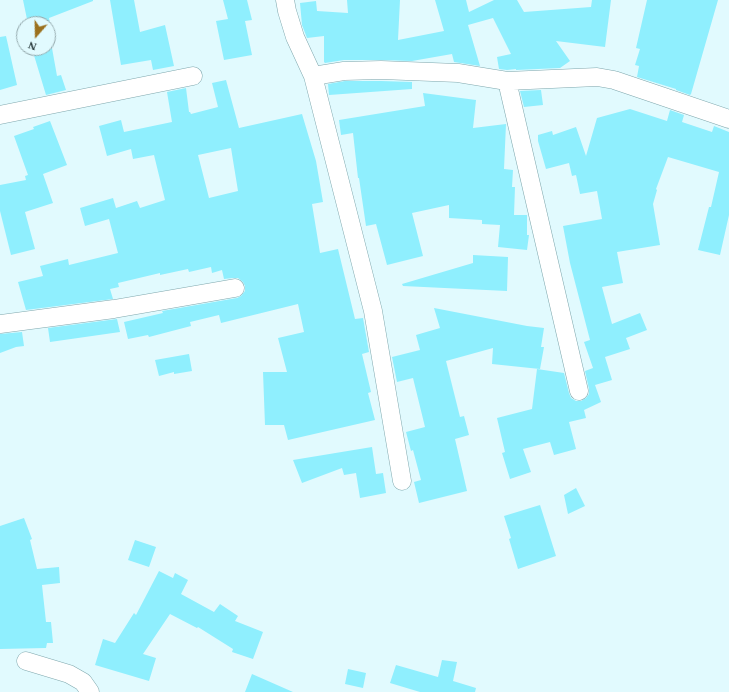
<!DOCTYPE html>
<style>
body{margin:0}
#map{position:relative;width:729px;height:692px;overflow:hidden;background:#e1fafe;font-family:Georgia,serif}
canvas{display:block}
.north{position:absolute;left:16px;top:16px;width:40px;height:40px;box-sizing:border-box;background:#e1fafe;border:1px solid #95aaae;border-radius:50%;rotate:200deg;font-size:11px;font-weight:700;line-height:16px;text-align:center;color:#223335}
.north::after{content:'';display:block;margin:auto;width:14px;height:18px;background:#9b711e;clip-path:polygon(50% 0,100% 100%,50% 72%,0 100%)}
</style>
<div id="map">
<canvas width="729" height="692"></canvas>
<div class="north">N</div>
</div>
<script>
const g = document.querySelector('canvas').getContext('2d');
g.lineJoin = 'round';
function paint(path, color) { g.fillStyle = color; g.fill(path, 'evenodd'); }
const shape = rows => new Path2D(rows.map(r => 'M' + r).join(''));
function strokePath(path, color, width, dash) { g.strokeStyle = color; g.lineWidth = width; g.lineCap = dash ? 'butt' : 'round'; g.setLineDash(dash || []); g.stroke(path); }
paint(shape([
 [23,0,93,0,93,1,49,18,50,24,28,24],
 [110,0,134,0,140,32,165,25,174,66,153,70,151,60,121,65],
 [223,0,247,0,252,20,245,21,252,55,224,60,216,21,228,19],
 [347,0,400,0,398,40,444,31,435,0,466,0,469,12,494,0,517,0,524,12,591,7,592,0,611,0,605,47,556,41,570,61,560,68,516,70,516,69,507,70,499,69,497,57,511,54,493,18,468,25,480,66,454,62,452,54,412,61,381,60,344,60,325,63,324,62,324,36,307,38,302,25,300,3,316,1,317,11,348,13],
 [647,0,718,0,691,94,690,95,676,90,676,89,637,77,639,66,635,65,640,49,636,48],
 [6,36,17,85,0,90,0,37],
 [52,48,57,76,61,75,66,90,46,95,33,52],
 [226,80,239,128,302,114,316,161,323,202,312,204,320,253,338,249,355,319,363,318,369,352,362,354,371,392,368,393,375,420,288,440,284,425,265,425,263,372,287,372,278,338,304,332,298,304,221,323,219,315,190,322,191,326,149,337,148,335,128,339,124,322,163,313,162,311,237,298,241,296,245,291,245,286,243,282,238,278,233,278,224,279,222,270,212,273,211,267,189,272,188,269,160,275,160,273,118,283,119,287,110,289,113,299,26,310,18,282,43,276,40,266,68,259,69,265,118,253,109,219,85,226,80,208,113,198,116,208,137,201,140,208,165,200,154,155,133,159,131,149,107,156,99,126,121,120,124,132,172,122,167,92,186,88,189,112,190,112,191,114,218,107,212,83],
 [231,148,238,191,209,198,198,155],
 [345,81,381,81,412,82,412,89,329,95,328,84],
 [541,90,543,105,524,107,520,91],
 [423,93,476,100,473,128,506,124,504,169,513,170,512,187,515,187,514,215,527,215,527,235,529,235,527,250,498,247,500,225,482,224,482,220,449,218,449,205,412,213,423,256,387,265,376,224,366,226,359,178,358,178,353,133,341,135,339,120,425,106],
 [630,109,667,121,670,110,684,115,682,122,712,132,714,126,729,132,729,215,720,255,698,250,709,207,711,207,719,172,668,157,656,189,657,190,653,204,660,245,617,252,623,283,602,287,612,324,640,313,647,330,626,338,630,349,605,357,612,380,595,385,601,402,584,410,586,418,569,422,576,449,554,455,550,442,523,449,531,472,510,479,502,453,505,452,497,418,532,409,537,369,564,373,569,393,571,398,576,401,581,401,586,398,589,394,589,389,585,371,593,368,584,342,590,340,570,263,563,226,602,219,597,191,580,194,576,175,572,176,569,163,546,169,538,141,538,135,552,131,553,135,576,127,586,156,597,118],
 [50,121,67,165,43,174,53,203,25,212,35,249,11,255,0,211,0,185,26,180,25,176,28,175,14,136,34,129,33,127],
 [473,255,508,257,507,291,403,286,402,284,473,263],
 [434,308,527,326,544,328,541,347,544,347,540,369,492,364,493,348,446,361,460,417,464,416,469,435,455,439,467,491,419,503,414,482,421,480,413,450,411,451,406,432,425,427,413,378,397,382,392,357,420,350,416,335,440,328],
 [117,319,120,332,50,342,48,328],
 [22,332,24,346,16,347,0,353,0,334],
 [189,354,192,371,174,374,174,372,159,376,155,360],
 [372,447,376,474,383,473,386,493,360,498,356,473,344,475,342,468,302,483,293,460],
 [576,488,585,506,568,514,564,495],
 [540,505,556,556,518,569,509,539,511,538,504,516],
 [24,518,32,539,30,540,37,569,59,567,60,583,42,585,46,622,51,622,53,643,47,643,46,648,0,649,0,526],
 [135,540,156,547,149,567,128,560],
 [159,571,173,578,175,573,188,580,181,594,214,612,220,604,238,616,235,621,263,632,253,659,232,652,233,649,198,627,197,628,170,614,143,654,156,658,149,681,95,665,103,639,115,643,134,613,136,615],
 [442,660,457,662,453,681,476,688,475,692,420,692,390,683,396,665,438,677],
 [348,669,366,673,363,688,345,684],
 [252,674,293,692,245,692]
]), '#8feffe');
const minor = shape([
 [285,0,287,11,295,37,313,76,373,311,402,481],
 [313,76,344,71,381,70,458,73,507,81,597,77,614,80,729,119],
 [507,81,579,391],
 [0,115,193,76],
 [0,324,114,309,235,288],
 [26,661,69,674,83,682,90,692]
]);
strokePath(minor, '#7fa7ad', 19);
strokePath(minor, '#fff', 18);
</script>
